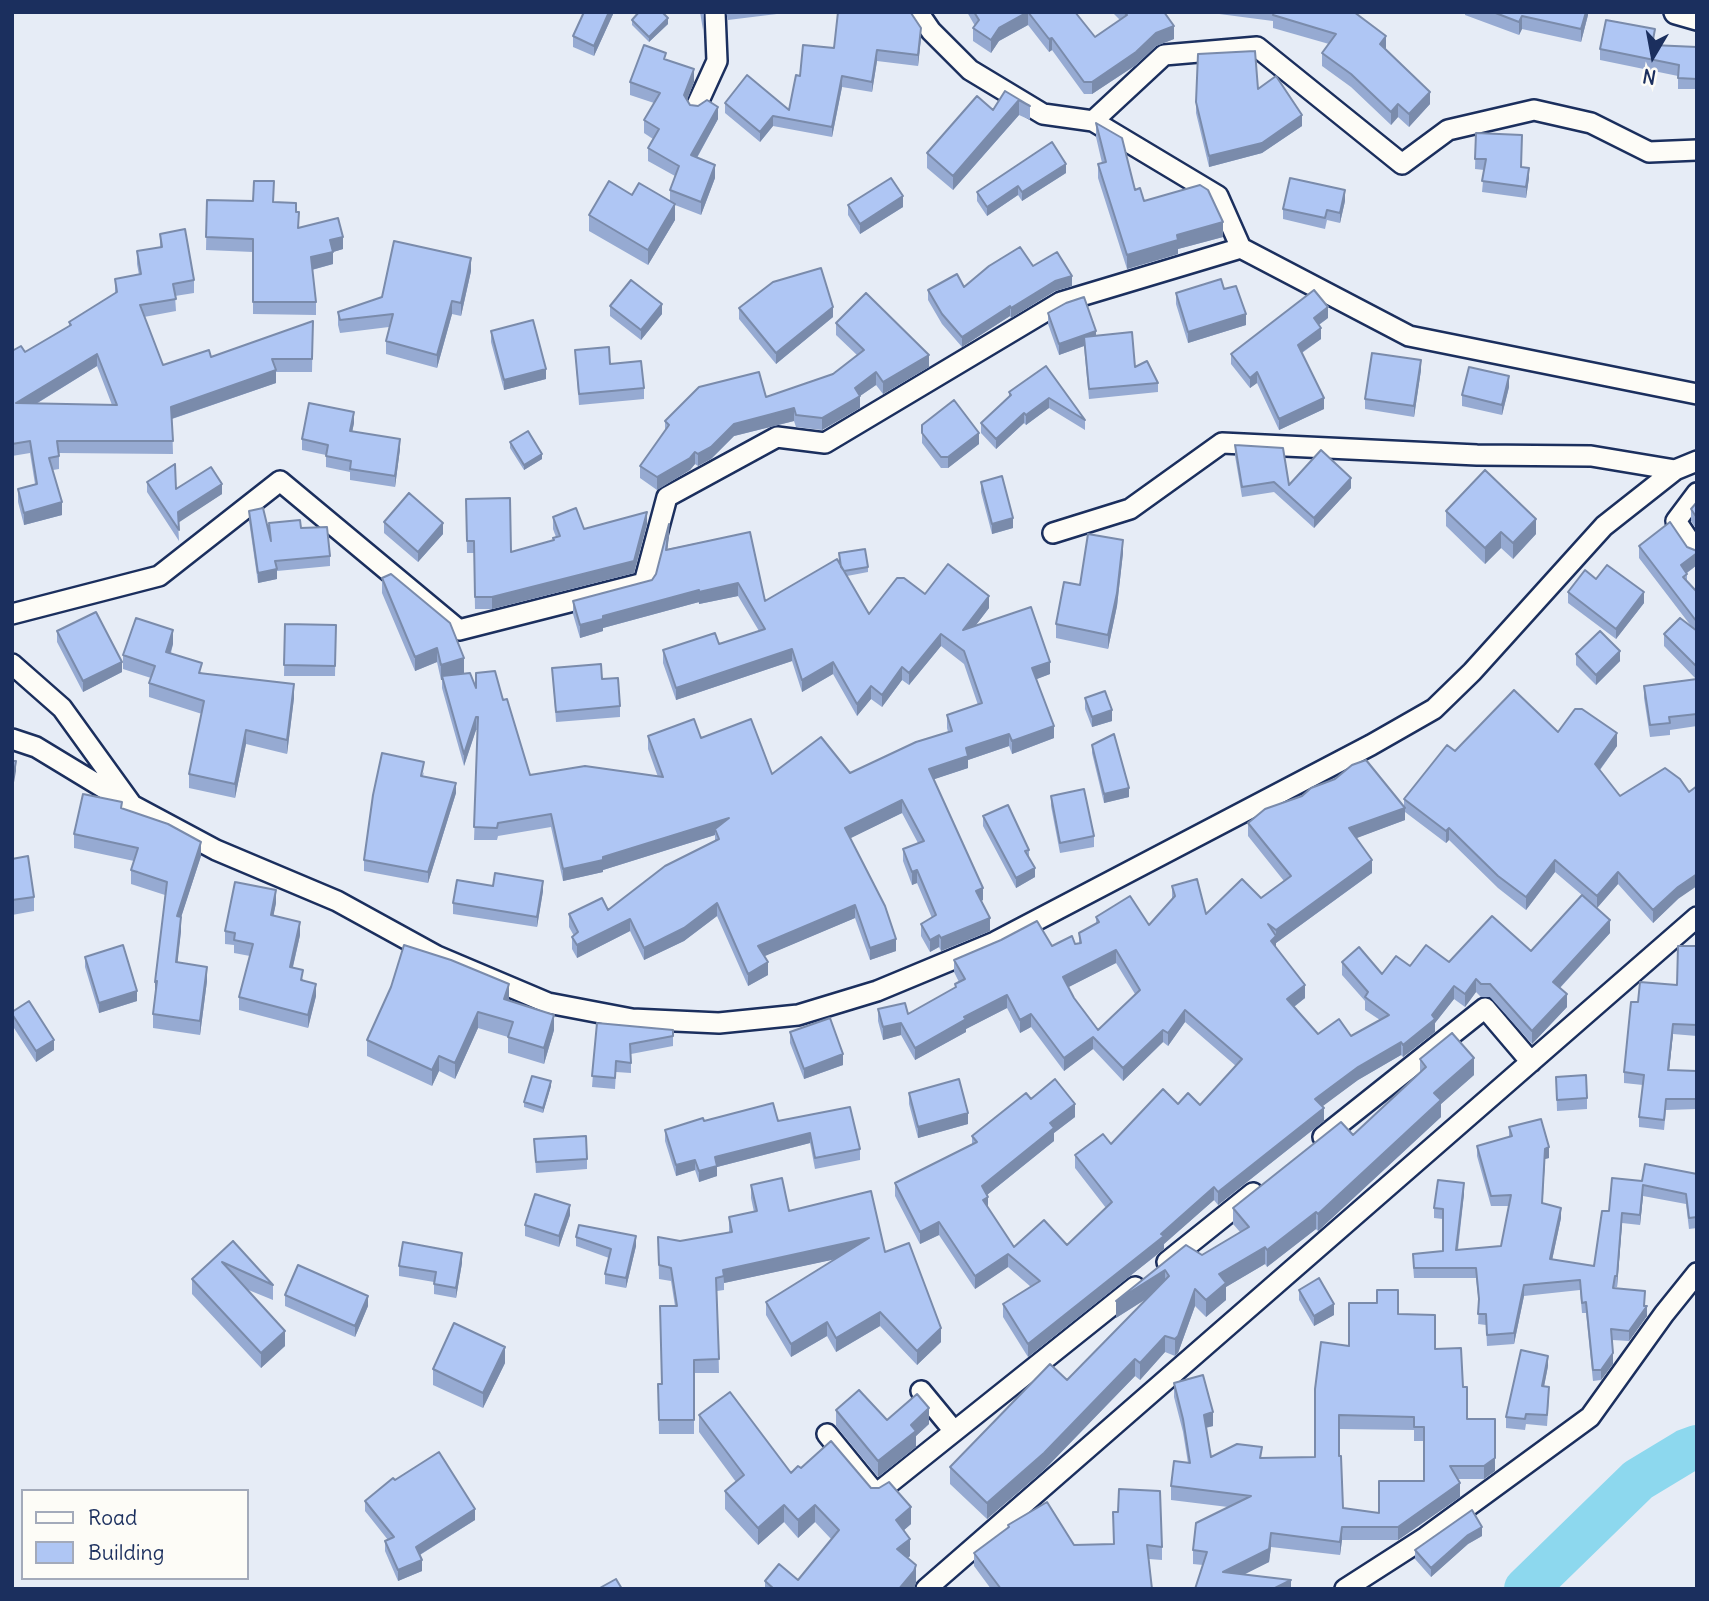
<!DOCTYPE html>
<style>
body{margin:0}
#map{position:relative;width:1709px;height:1601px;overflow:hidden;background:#e6ecf6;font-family:Delius,sans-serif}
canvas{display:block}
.frame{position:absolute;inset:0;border:14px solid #1b2f5e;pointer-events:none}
.legend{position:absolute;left:21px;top:1489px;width:228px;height:91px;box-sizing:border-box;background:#fdfcf7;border:2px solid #a3aaba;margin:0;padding:9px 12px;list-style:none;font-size:21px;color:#1b2f5e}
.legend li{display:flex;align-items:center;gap:14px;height:35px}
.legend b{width:35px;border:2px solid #a3aaba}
.north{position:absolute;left:1618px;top:21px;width:70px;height:70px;-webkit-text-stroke:5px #fdfcf7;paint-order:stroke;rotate:190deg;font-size:19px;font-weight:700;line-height:28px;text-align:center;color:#1b2f5e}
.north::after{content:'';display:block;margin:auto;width:24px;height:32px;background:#1b2f5e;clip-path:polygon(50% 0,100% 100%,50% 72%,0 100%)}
</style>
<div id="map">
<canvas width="1709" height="1601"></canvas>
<div class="frame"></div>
<ul class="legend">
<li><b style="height:9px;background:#fdfcf7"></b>Road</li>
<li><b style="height:19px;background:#afc6f4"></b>Building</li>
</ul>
<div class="north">N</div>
</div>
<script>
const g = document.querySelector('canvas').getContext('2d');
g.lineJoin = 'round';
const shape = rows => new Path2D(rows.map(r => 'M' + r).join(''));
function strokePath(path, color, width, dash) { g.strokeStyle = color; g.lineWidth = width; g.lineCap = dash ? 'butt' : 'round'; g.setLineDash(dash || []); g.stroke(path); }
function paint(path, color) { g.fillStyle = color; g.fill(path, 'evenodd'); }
strokePath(shape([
 [1526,1589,1638,1480,1686,1451,1697,1447]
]), '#8dd8ee', 44);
const minor = shape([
 [918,12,931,31,970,70,1043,114,1093,121,1218,196,1241,248],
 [696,107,717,61,715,12],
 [1093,121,1164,55,1257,47,1402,164,1448,130,1534,110,1591,123,1649,152,1697,150],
 [1697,493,1676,521,1697,552],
 [1053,533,1130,509,1222,443,1477,455,1591,456,1675,470],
 [12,614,159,576,280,481,459,630,644,583,667,497,777,437,825,443,1061,302,1241,248,1409,336,1697,394],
 [12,664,62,708,132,805,216,850,337,901,437,956,548,1003,632,1019,719,1023,798,1015,877,991,995,942,1371,745,1434,709,1472,672,1604,526,1675,470,1697,461],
 [12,739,36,747,125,801],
 [1323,1137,1485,1008,1531,1062],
 [1167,1262,1253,1193],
 [921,1391,954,1431],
 [827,1434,876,1494,1135,1287],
 [926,1589,1697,917],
 [1345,1589,1426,1537,1590,1417,1664,1314,1697,1273]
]);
const tertiary = shape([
 [1676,12,1697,18]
]);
strokePath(minor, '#1b2f5e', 24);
strokePath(tertiary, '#1b2f5e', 28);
strokePath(minor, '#fdfcf7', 19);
strokePath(tertiary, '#fdfcf7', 23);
paint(shape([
 [578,12,614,12,594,56,573,47,573,36,583,14,578,14],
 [700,12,704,12,703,30],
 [726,12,785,12,785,13,728,20],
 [967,12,1075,12,1095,37,1120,20,1112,12,1164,12,1174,39,1156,46,1136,65,1092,94,1084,94,1052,50,1049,52,1028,25,999,41,991,53,973,41,973,28,975,26],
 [1204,12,1354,12,1430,104,1409,127,1398,117,1391,125,1351,87,1322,66,1322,53,1329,44,1273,28,1273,21],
 [1465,12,1588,12,1588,15,1581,42,1522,29,1519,35,1465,15],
 [632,20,668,24,649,42,632,25],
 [921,38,918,66,877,61,872,92,842,87,832,137,773,126,760,142,725,113,725,103,789,110,800,76,834,48],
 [1655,40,1654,46,1697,47,1697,89,1678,89,1678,76,1600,60,1600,49],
 [666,59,694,82,687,100,690,105,718,119,697,158,715,178,701,215,675,205,675,220,648,265,589,231,589,215,632,195,670,201,670,190,675,176,648,161,648,148,653,139,644,133,644,120,654,103,630,95,630,82],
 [1258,89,1302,126,1262,153,1209,167,1196,113,1196,102],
 [1005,91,1030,106,1030,120,1019,115,953,190,927,168,927,153,993,110],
 [1096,123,1135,190,1144,201,1223,237,1178,249,1178,254,1127,269,1098,178,1098,164,1102,163,1096,137],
 [1476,133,1521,167,1529,178,1526,198,1482,192,1484,170,1475,169],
 [1066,173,1022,201,1018,195,987,216,977,201,977,192],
 [207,200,273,202,296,212,299,228,343,249,333,252,333,264,312,270,316,302,316,315,253,314,253,252,206,250],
 [1345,201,1340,223,1327,220,1325,229,1283,219,1283,209],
 [848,205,903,207,860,234,848,215],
 [160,234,194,280,194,293,175,296,176,311,144,317,163,365,211,357,313,321,312,372,276,372,276,383,172,419,173,454,59,453,59,469,53,470,62,515,24,525,18,502,18,489,35,484,30,453,12,456,12,351,25,352,69,326,69,322,115,293,115,279,139,275,137,264,137,251,160,247],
 [97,366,112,405,36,404],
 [1033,266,1072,286,1055,291,1011,318,1010,316,962,347,942,324,928,300,928,290,964,287],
 [471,271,461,316,452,314,437,368,386,354,386,341,389,327,340,333,338,325,338,312],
 [1224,289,1246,325,1188,343,1176,304,1176,293],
 [610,306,662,314,641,340,610,316],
 [739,308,833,317,776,364,739,319],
 [1048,313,1096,336,1135,367,1158,383,1158,392,1089,399,1084,346,1059,355,1048,324],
 [1328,318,1319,325,1321,339,1302,353,1324,409,1279,430,1257,383,1250,388,1231,364,1231,354],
 [836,323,929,367,883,394,876,385,860,396,860,408,822,430,796,427,794,421,734,436,711,459,698,466,695,464,690,470,657,490,640,478,640,466,665,431,665,421,766,397,833,374,857,355,836,335],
 [491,331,546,379,504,390,491,342],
 [575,350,610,364,644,388,644,399,579,405],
 [1046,366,1085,420,1085,430,1049,408,1026,425,1024,423,996,449,981,433,981,423,1009,397,1009,392],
 [1421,370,1414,417,1365,409,1365,399],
 [1509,387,1502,415,1462,406,1462,395],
 [354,423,352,432,400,449,395,487,350,480,350,472,326,467,326,455,302,450,302,439],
 [922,425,979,444,948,468,941,468,922,443],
 [510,442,542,459,524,470,510,448],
 [1235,445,1289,485,1351,488,1314,528,1274,492,1242,497,1235,456],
 [147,482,176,489,222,494,178,522,179,541,147,492],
 [981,482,1013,528,992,534,981,492],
 [466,499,511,552,553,540,553,538,556,537,553,529,553,517,584,529,647,524,634,573,492,609,475,609,474,553,467,553],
 [1697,502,1697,530,1691,521,1691,509],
 [249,511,269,534,269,523,301,528,330,556,330,566,277,571,277,579,258,583,249,521],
 [1446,511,1536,534,1513,559,1501,548,1485,564,1446,526],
 [384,522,443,534,418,562,384,533],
 [750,532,765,601,840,564,839,553,868,567,868,572,847,576,869,614,925,594,989,608,976,625,1050,674,1036,679,1054,738,1012,754,1009,746,968,760,968,768,934,779,983,900,981,901,990,931,941,951,939,947,930,952,921,936,921,924,932,918,917,883,912,885,903,861,903,849,918,843,902,813,850,838,896,951,870,960,855,918,764,956,768,975,748,986,717,916,684,941,644,960,630,931,577,958,572,949,572,937,574,936,569,927,569,914,608,910,715,841,715,835,603,870,603,872,563,881,551,827,498,836,497,840,474,840,478,730,476,730,464,766,442,688,442,680,441,680,437,662,415,671,382,593,382,578,464,673,461,674,476,688,503,700,530,775,658,777,648,749,648,736,701,738,772,774,850,773,948,732,947,728,947,715,978,705,964,664,941,646,909,685,902,680,882,707,871,699,857,716,833,674,802,692,792,661,676,700,663,663,663,650,719,644,759,631,738,596,699,604,699,602,603,628,603,631,580,638,573,614,573,601,652,580,656,574,669,536,667,549],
 [1639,546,1687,547,1697,551,1697,565,1687,573,1687,582,1697,592,1697,726,1670,730,1670,735,1650,737,1644,698,1644,686,1696,679,1664,646,1664,634,1691,626,1639,558],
 [1123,553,1117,606,1108,649,1056,638,1056,624,1080,585],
 [1596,579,1644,603,1616,639,1568,603,1568,592],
 [285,624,336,625,335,676,284,676],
 [57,631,122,672,83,692,57,642],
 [173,644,171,653,202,673,294,698,287,754,246,744,235,798,189,788,189,774,202,714,149,697,149,683,151,678,123,669,123,655],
 [1576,654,1620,661,1596,685,1576,665],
 [552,668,602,679,620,706,620,717,556,722],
 [1085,698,1112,721,1092,727,1085,709],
 [1558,732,1617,746,1600,770,1678,899,1653,923,1618,884,1597,908,1610,933,1560,988,1567,1007,1532,1044,1490,997,1481,997,1476,992,1465,1007,1454,999,1435,1023,1435,1032,1403,1057,1401,1055,1358,1080,1322,1106,1324,1121,1218,1205,1214,1200,1164,1244,1164,1249,1028,1357,1003,1317,1003,1304,1031,1287,1008,1267,975,1289,939,1235,920,1244,895,1196,895,1183,972,1144,972,1136,1031,1099,1075,1117,1054,1133,1054,1141,987,1195,988,1208,1014,1247,1067,1245,1106,1208,1075,1168,1075,1155,1111,1144,1178,1104,1200,1105,1236,1066,1185,1022,1168,1046,1163,1042,1123,1081,1093,1049,1064,1071,1031,1027,1020,1033,1007,1008,966,1029,966,1032,915,1060,901,1035,883,1040,878,1021,878,1009,908,1014,955,988,955,984,959,982,954,972,954,960,1075,944,1079,943,1079,933,1096,924,1096,917,1149,925,1172,899,1172,886,1206,914,1261,898,1284,881,1248,836,1248,823,1404,806,1404,799,1455,751],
 [1405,812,1446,843,1449,840,1498,888,1526,910,1555,872,1582,895,1531,951,1449,962,1410,966,1382,974,1342,962,1342,975,1365,1001,1365,1010,1380,1020,1351,1036,1318,1034,1294,1007,1305,998,1276,948,1276,943,1372,873,1356,838,1405,820],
 [1116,963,1135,994,1098,1030,1074,998,1068,987],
 [1092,745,1129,797,1104,803,1092,753],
 [424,772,423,776,456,793,428,883,364,871,364,860],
 [1051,796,1094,836,1094,847,1060,853,1051,806],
 [122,809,201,856,181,917,181,931,177,963,207,981,200,1035,153,1028,153,1014,165,895,131,884,131,870,134,861,74,848,74,834],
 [983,816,1029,850,1029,858,1035,877,1016,888,983,826],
 [12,859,34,897,34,911,12,915],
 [543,891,537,927,453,914,453,903],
 [276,903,273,916,300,935,293,967,316,996,308,1028,239,1010,239,997,250,956,234,953,234,945,225,944,225,931],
 [1697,946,1697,1036,1673,1034,1669,1070,1697,1071,1697,1109,1666,1110,1664,1130,1639,1127,1639,1117,1643,1085,1624,1083,1624,1072,1638,1002,1677,985],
 [85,957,137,1001,99,1013,85,967],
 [509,1001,554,1030,544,1064,508,1053,508,1037,478,1028,455,1079,439,1071,432,1086,367,1056,367,1040],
 [12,1012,54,1050,36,1062,12,1025],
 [597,1023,673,1030,673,1046,631,1054,631,1073,616,1072,615,1089,592,1087],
 [790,1032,843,1065,804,1079,790,1043],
 [1420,1059,1474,1075,1441,1104,1441,1117,1318,1231,1316,1229,1267,1267,1265,1264,1226,1287,1226,1300,1206,1317,1195,1306,1178,1353,1175,1356,1165,1352,1140,1380,1135,1376,1044,1470,987,1519,950,1484,950,1467,1067,1380,1146,1299,1116,1318,1186,1245,1202,1255,1240,1232,1233,1224,1233,1208,1353,1135,1420,1073],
 [1556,1077,1587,1098,1587,1109,1557,1111],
 [551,1086,543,1113,524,1107,524,1102],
 [909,1093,968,1124,918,1138,909,1104],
 [704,1121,778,1121,860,1149,860,1160,815,1169,810,1143,717,1167,717,1176,699,1182,695,1170,676,1176,665,1141,665,1130],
 [1509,1127,1549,1158,1545,1159,1542,1204,1561,1218,1552,1260,1594,1266,1609,1211,1642,1181,1697,1174,1697,1228,1689,1229,1686,1204,1643,1196,1640,1225,1622,1223,1617,1287,1615,1287,1614,1289,1645,1306,1647,1316,1629,1341,1612,1340,1613,1364,1601,1380,1593,1381,1586,1313,1582,1313,1580,1290,1524,1296,1514,1344,1487,1346,1486,1325,1478,1324,1479,1304,1476,1278,1414,1278,1413,1265,1443,1251,1443,1219,1434,1218,1434,1208,1464,1194,1458,1250,1501,1246,1509,1206,1491,1206,1477,1156,1477,1146,1509,1137],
 [534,1139,587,1159,587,1169,536,1173],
 [751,1185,789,1211,885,1252,941,1342,917,1365,880,1326,836,1352,827,1336,791,1357,766,1315,766,1302,835,1259,724,1283,724,1290,717,1291,719,1373,694,1373,694,1434,659,1434,658,1384,662,1384,675,1306,671,1281,659,1279,658,1237,680,1241,729,1233,729,1217,754,1212,751,1198],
 [570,1215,559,1247,525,1236,525,1225],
 [576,1237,636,1246,626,1288,605,1284,605,1274,609,1258,576,1246],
 [233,1241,273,1285,273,1300,246,1289,285,1346,261,1368,192,1294,192,1279],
 [462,1263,456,1298,434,1294,434,1282,399,1276,399,1266],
 [1299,1290,1334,1315,1314,1326,1299,1300],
 [285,1295,368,1306,355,1337,285,1306],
 [1398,1314,1435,1349,1463,1387,1467,1419,1495,1419,1495,1471,1484,1479,1458,1479,1460,1497,1398,1540,1342,1540,1340,1555,1271,1547,1269,1562,1245,1574,1291,1589,1203,1565,1193,1564,1193,1550,1228,1507,1171,1500,1171,1486,1188,1463,1183,1432,1174,1397,1174,1383,1213,1426,1206,1428,1211,1457,1262,1458,1315,1457,1349,1346],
 [1339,1429,1414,1430,1414,1441,1424,1441,1424,1481,1379,1513,1343,1508,1339,1456],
 [505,1363,483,1408,433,1385,433,1369],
 [1548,1366,1544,1386,1549,1397,1547,1426,1526,1424,1525,1430,1506,1428,1506,1417],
 [836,1410,887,1420,929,1424,916,1436,916,1447,878,1477,836,1426],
 [699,1415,791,1473,801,1468,871,1488,911,1524,904,1530,910,1556,908,1558,916,1582,914,1589,765,1589,765,1581,798,1580,832,1540,815,1522,798,1538,784,1522,758,1545,725,1509,725,1491,736,1482,699,1432],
 [395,1480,475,1520,420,1555,422,1571,398,1581,385,1551,385,1541,388,1540,365,1511,365,1501],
 [1113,1512,1162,1547,1162,1560,1149,1559,1152,1589,991,1589,974,1566,974,1553,1008,1528,1008,1525,1074,1545,1113,1544],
 [1482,1536,1468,1544,1431,1577,1415,1559,1415,1550]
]), '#96aad2');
paint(shape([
 [609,12,614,12,594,56,594,46],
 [1028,12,1028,25,999,41,991,53,991,40,999,28],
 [1586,12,1588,12,1588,15,1581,42,1581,29],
 [1522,16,1522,29,1519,35,1519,22],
 [668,18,668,24,649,42,649,37],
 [1174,26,1174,39,1156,46,1136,65,1092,94,1092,82,1156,33],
 [921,28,921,38,918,66,918,55],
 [1386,36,1386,49,1380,44],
 [1052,38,1052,50,1049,52,1049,39],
 [877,50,877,61,872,92,872,82],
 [694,69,694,82,684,107,684,95],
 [842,76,842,87,832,137,832,127],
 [1430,92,1430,104,1409,127,1409,114],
 [1019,100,1019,115,953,190,953,176],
 [1398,104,1398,117,1391,125,1391,112],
 [718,107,718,119,691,168,691,155],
 [1302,115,1302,126,1262,153,1209,167,1209,156],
 [773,116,773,126,760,142,760,132],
 [1066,164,1066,173,1022,201,1022,192],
 [715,165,715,178,701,215,701,202],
 [1529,168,1529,178,1526,198,1526,187],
 [1018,186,1018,195,987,216,987,207],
 [1345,190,1345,201,1340,223,1340,213],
 [903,196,903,207,860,234,860,224],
 [675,204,675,220,648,265,648,250],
 [1223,222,1223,237,1178,249,1178,254,1127,269,1127,255,1177,235],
 [343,237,343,249,330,253,330,240],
 [333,252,333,264,311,270,311,257],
 [471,258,471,271,461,316,461,303],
 [1072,276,1072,286,1055,291,1011,318,1011,308,1055,281],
 [452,301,452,314,437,368,437,355],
 [662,304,662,314,641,340,641,330],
 [1010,306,1010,316,962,347,962,337],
 [833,307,833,317,776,364,776,353],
 [1328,307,1328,318,1314,328,1314,318],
 [1246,314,1246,325,1188,343,1188,332],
 [1321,328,1321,339,1298,355,1298,345],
 [1096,331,1096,341,1084,337,1084,346,1059,355,1059,344],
 [97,354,97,366,16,416,16,403],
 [929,355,929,367,883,394,883,382],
 [1421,360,1421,370,1414,417,1414,406],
 [546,369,546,379,504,390,504,380],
 [276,370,276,383,171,419,171,407],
 [876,372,876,385,860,396,860,408,822,430,822,418,855,388],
 [1257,372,1257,383,1250,388,1250,378],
 [1509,376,1509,387,1502,415,1502,405],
 [1049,398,1049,408,1026,425,1026,415],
 [1324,398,1324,409,1279,430,1279,419],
 [794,408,794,421,734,436,711,459,698,466,698,454,734,424],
 [354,412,354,423,350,442,350,431],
 [1024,413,1024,423,996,449,996,439],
 [979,433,979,444,948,468,948,457],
 [400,439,400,449,395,487,395,476],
 [695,452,695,464,690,470,657,490,657,477],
 [542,454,542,459,524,470,524,465],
 [1351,478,1351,488,1314,528,1314,518],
 [222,484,222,494,178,523,178,512],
 [62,502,62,515,24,525,24,513],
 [647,512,647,524,634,573,492,609,492,597],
 [1013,518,1013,528,992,534,992,524],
 [1536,519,1536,534,1513,559,1513,543],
 [443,523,443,534,418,562,418,552],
 [669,524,669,536,666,562,666,550],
 [1501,532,1501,548,1485,564,1485,548],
 [1123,540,1123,553,1117,606,1108,649,1108,635],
 [1697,553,1697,565,1681,577,1681,565],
 [277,569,277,579,258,583,258,573],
 [738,583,738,596,699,604,699,592],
 [699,590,699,602,603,628,603,631,580,638,580,625,603,616],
 [1644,592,1644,603,1616,639,1616,629],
 [989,596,989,608,963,642,963,630],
 [173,630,173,644,166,666,166,652],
 [941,634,941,646,909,685,909,673],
 [437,648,437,662,415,671,415,657],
 [792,649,792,661,676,700,676,688],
 [1620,651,1620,661,1596,685,1596,675],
 [464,658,464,673,443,680,442,676,442,680,441,680,441,665],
 [122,662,122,672,83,692,83,681],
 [833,662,833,674,802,692,802,680],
 [1050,662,1050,674,1032,681,1032,668],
 [902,667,902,680,882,707,882,695],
 [294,684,294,698,287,754,287,740],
 [871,686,871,699,857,716,857,704],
 [1112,710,1112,721,1092,727,1092,717],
 [476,717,476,730,464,766,464,754],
 [1054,726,1054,738,1012,754,1012,741],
 [246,730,246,744,235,798,235,784],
 [1617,733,1617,746,1595,776,1595,764],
 [1009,734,1009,746,968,760,968,768,929,781,929,769,966,748],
 [16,761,16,771,12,794,12,784],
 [456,783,456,793,428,883,428,872],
 [1129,788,1129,797,1104,803,1104,794],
 [902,800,902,813,845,841,845,828],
 [1405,808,1405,820,1349,841,1349,828],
 [729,818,715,829,715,835,603,870,603,872,563,881,563,869],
 [1449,828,1449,840,1446,843,1446,831],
 [201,842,201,856,177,930,177,916],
 [1372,860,1372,873,1276,943,1276,949,1271,941,1276,936,1276,930],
 [1555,860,1555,872,1526,910,1526,897],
 [1035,868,1035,877,1016,888,1016,878],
 [917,870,917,883,912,885,912,872],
 [1618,872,1618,884,1597,908,1597,896],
 [1697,874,1697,886,1678,899,1653,923,1653,910,1678,887],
 [543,881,543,891,537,927,537,917],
 [983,888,983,900,976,904,976,891],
 [276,890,276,903,271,928,271,915],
 [717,903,717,916,684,941,644,960,644,948],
 [855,905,855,918,758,959,758,946],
 [181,917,181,931,176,977,176,962],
 [990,918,990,931,941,951,941,938],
 [630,919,630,931,577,958,577,945],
 [1610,920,1610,933,1553,995,1553,982],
 [300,922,300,935,290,979,290,967],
 [939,935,939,947,930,952,930,940],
 [896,939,896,951,870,960,870,948],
 [1116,950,1116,963,1063,990,1063,977],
 [768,962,768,975,748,986,748,974],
 [207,967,207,981,200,1035,200,1021],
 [1476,979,1476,992,1465,1007,1465,994],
 [157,981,157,995,155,996,155,982],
 [316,984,316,996,308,1028,308,1015],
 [509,984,509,1000,504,1015,504,999],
 [1305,985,1305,998,1287,1012,1287,999],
 [1454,986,1454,999,1435,1023,1435,1032,1403,1057,1403,1045],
 [137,991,137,1001,99,1013,99,1003],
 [1567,994,1567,1007,1532,1044,1532,1031],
 [1007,995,1007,1008,966,1029,966,1032,915,1060,915,1048,964,1017],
 [1185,1010,1185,1022,1168,1046,1168,1033],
 [478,1012,478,1028,455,1079,455,1063],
 [1031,1014,1031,1027,1020,1033,1020,1020],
 [554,1015,554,1030,544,1064,544,1048],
 [901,1023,901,1035,883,1040,883,1027],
 [1673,1024,1673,1034,1668,1081,1668,1070],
 [1163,1030,1163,1042,1123,1081,1123,1068],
 [1093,1037,1093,1049,1064,1071,1064,1058],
 [54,1040,54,1050,36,1062,36,1051],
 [1401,1042,1401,1055,1358,1080,1315,1112,1315,1099,1358,1067],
 [843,1054,843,1065,804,1079,804,1069],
 [439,1056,439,1071,432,1086,432,1070],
 [1474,1058,1474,1075,1441,1104,1441,1117,1318,1231,1318,1214,1434,1093],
 [551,1081,551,1086,543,1113,543,1108],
 [1075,1104,1075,1117,1054,1133,1054,1141,982,1199,982,1186,1050,1123],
 [1324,1108,1324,1121,1218,1205,1218,1192],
 [968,1113,968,1124,918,1138,918,1127],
 [810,1133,810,1143,717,1167,717,1176,699,1182,699,1171,715,1157],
 [1549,1147,1549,1158,1545,1159,1542,1214,1545,1149],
 [695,1160,695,1170,676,1176,676,1165],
 [1464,1183,1464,1194,1456,1261,1456,1250],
 [1643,1185,1643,1196,1640,1225,1640,1215],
 [1214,1187,1214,1200,1164,1244,1164,1249,1028,1357,1028,1344,1161,1234],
 [988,1197,988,1210,983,1200],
 [570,1205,570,1215,559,1247,559,1236],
 [1561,1208,1561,1218,1550,1270,1550,1259],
 [1316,1212,1316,1229,1267,1267,1267,1250],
 [1622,1213,1622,1223,1617,1287,1617,1276],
 [939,1222,939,1235,920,1244,920,1232],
 [636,1236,636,1246,626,1288,626,1278],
 [869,1238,869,1252,724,1283,723,1270],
 [1265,1247,1265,1264,1226,1287,1226,1300,1206,1317,1206,1300,1219,1274],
 [462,1253,462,1263,456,1298,456,1288],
 [1008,1254,1008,1267,975,1289,975,1276],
 [1165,1270,1165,1287,1116,1318,1116,1301],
 [1524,1285,1524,1296,1514,1344,1514,1333],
 [1195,1289,1195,1306,1178,1353,1175,1356,1175,1339],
 [1645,1291,1645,1309,1647,1306,1647,1316,1629,1341,1629,1331],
 [368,1296,368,1306,355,1337,355,1326],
 [1334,1304,1334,1315,1314,1326,1314,1316],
 [880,1312,880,1326,836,1352,836,1338],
 [827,1322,827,1336,791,1357,791,1344],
 [941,1328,941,1342,917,1365,917,1351],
 [285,1331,285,1346,261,1368,261,1353],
 [1165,1336,1165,1352,1140,1380,1140,1363],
 [505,1347,505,1363,483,1408,483,1393],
 [1613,1353,1613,1364,1601,1380,1601,1370],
 [1548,1356,1548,1366,1542,1397,1542,1386],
 [1135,1359,1135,1376,1044,1470,987,1519,987,1503],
 [929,1408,929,1424,916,1436,916,1447,878,1477,878,1461,911,1425],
 [1213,1412,1213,1426,1204,1428,1204,1415],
 [1495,1458,1495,1471,1484,1479,1484,1466],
 [1460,1483,1460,1497,1398,1540,1398,1527],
 [784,1505,784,1522,758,1545,758,1528],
 [815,1505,815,1522,798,1538,798,1520],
 [911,1507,911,1524,896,1537,896,1520],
 [475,1509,475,1520,416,1557,416,1547],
 [1342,1527,1342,1540,1340,1555,1340,1542],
 [1482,1527,1482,1536,1468,1544,1431,1577,1431,1568,1468,1535],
 [1271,1533,1271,1547,1269,1562,1223,1585,1223,1572],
 [910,1539,910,1556,897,1566,897,1549],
 [422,1560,422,1571,398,1581,398,1570],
 [916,1565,916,1582,914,1589,899,1589],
 [1291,1580,1291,1589,1273,1589]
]), '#7a8bab');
const building = shape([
 [584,12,609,12,594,46,573,36,584,12],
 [639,12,662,12,668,18,649,37,632,20,639,12],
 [838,12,901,12,911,13,921,28,918,55,877,50,872,82,842,76,832,127,773,116,760,132,725,103,747,75,789,110,796,75,800,76,803,45,834,48,838,12],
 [974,12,1028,12,999,28,991,40,973,28,979,20,974,12],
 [1028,12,1075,12,1095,37,1127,15,1124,12,1164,12,1174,26,1156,33,1136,52,1092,82,1084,82,1052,38,1049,39,1028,12],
 [1274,12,1354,12,1386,36,1380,44,1430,92,1409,114,1398,104,1391,112,1351,74,1322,53,1336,34,1273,15,1274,12],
 [1493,12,1586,12,1581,29,1522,16,1519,22,1493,12],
 [1606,20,1655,29,1652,45,1697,47,1697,79,1678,78,1679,65,1600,49,1606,20],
 [644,45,666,53,664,59,694,69,684,95,690,105,698,106,707,100,718,107,691,155,715,165,701,202,670,190,679,166,648,148,659,129,644,120,660,93,630,82,644,45],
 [1255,51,1258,89,1276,76,1302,115,1262,143,1209,156,1196,102,1198,54,1255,51],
 [1005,91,1030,106,1019,100,953,176,927,153,977,96,993,110,1005,91],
 [1096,123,1122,138,1135,190,1140,188,1144,201,1200,185,1208,190,1223,222,1177,235,1178,240,1127,255,1098,164,1106,162,1096,123],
 [1476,133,1522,135,1521,167,1529,168,1526,187,1482,181,1486,159,1475,159,1476,133],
 [1052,142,1066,164,1022,192,1018,186,987,207,977,192,1052,142],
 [891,178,903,196,860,224,848,205,891,178],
 [1290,178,1345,190,1340,213,1327,210,1325,218,1283,209,1290,178],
 [254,181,274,181,273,202,296,203,296,212,299,212,298,228,338,218,343,237,330,240,333,252,311,257,316,302,253,302,253,239,206,237,207,200,253,201,254,181],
 [609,181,632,195,639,183,675,204,648,250,589,215,609,181],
 [185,229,194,280,173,284,176,299,140,305,163,365,209,350,211,357,313,321,312,359,272,359,276,370,171,407,173,441,57,441,59,456,49,458,62,502,24,513,18,489,37,484,30,441,12,444,12,351,21,346,25,352,71,325,69,322,117,292,115,279,141,274,137,251,162,247,160,234,185,229],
 [97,354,117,405,16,403,97,354],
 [394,241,471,258,461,303,452,301,437,355,386,341,393,314,340,320,338,312,382,297,394,241],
 [1020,247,1033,266,1057,252,1072,276,1055,281,1011,308,1010,306,962,337,942,314,928,290,957,274,964,287,989,266,1020,247],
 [821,268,833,307,776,353,739,308,773,282,821,268],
 [1221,279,1224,289,1236,286,1246,314,1188,332,1176,293,1221,279],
 [631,280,662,304,641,330,610,306,631,280],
 [1314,290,1328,307,1314,318,1321,328,1298,345,1324,398,1279,419,1257,372,1250,378,1231,354,1314,290],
 [866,293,929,355,883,382,876,372,855,388,860,396,822,418,796,415,794,408,772,414,734,424,711,447,698,454,695,452,690,458,657,477,640,466,669,425,665,421,699,387,759,372,766,397,833,374,864,350,836,323,866,293],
 [1084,297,1096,331,1059,344,1048,313,1066,303,1084,297],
 [533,320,546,369,504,380,491,331,533,320],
 [1132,332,1135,367,1147,361,1158,383,1089,389,1084,337,1132,332],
 [609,347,610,364,641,361,644,388,579,394,575,350,609,347],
 [1372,353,1421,360,1414,406,1365,399,1372,353],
 [1046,366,1085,420,1049,398,1026,415,1024,413,996,439,981,423,1011,395,1009,392,1046,366],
 [1469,367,1509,376,1502,405,1462,395,1469,367],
 [954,400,979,433,948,457,941,457,922,433,922,425,954,400],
 [309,403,354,412,350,431,400,439,395,476,350,469,351,461,326,456,328,445,302,439,309,403],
 [528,431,542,454,524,465,510,442,528,431],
 [1235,445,1283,448,1289,485,1321,450,1351,478,1314,518,1274,482,1242,487,1235,445],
 [175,464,176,489,211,467,222,484,178,512,179,530,147,482,175,464],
 [1485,470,1536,519,1513,543,1501,532,1485,548,1446,511,1485,470],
 [1002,476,1013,518,992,524,981,482,1002,476],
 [409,493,443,523,418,552,384,522,409,493],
 [510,498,511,552,554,540,553,538,560,536,553,517,576,508,584,529,647,512,634,561,492,597,475,597,474,541,467,541,466,499,510,498],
 [1697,502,1697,518,1691,509,1697,502],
 [263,508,271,541,269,523,300,520,301,528,327,527,330,556,275,561,277,569,258,573,249,511,263,508],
 [1670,522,1687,547,1697,551,1697,553,1681,565,1687,574,1683,577,1697,592,1697,622,1639,546,1670,522],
 [669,524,666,550,750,532,765,601,837,559,869,614,897,578,904,578,925,594,948,564,989,596,963,630,1031,607,1050,662,1032,668,1054,726,1012,741,1009,734,966,748,968,756,929,769,983,888,976,891,990,918,941,938,939,935,930,940,921,924,936,915,917,870,912,872,903,849,924,841,902,800,845,828,885,906,896,939,870,948,855,905,758,946,768,962,748,974,717,903,684,928,644,948,630,919,577,945,572,937,578,932,569,914,602,898,608,910,665,866,719,839,715,829,729,818,603,857,603,860,563,869,551,814,498,823,497,828,474,827,478,717,476,717,464,754,442,676,470,673,476,688,476,673,495,671,503,700,507,699,530,775,585,766,663,777,648,736,694,719,701,738,751,719,772,774,821,737,850,773,916,742,952,731,947,715,982,703,964,651,941,634,909,673,902,667,882,695,871,686,857,704,833,662,802,680,792,649,676,688,663,650,715,633,719,644,765,629,738,583,699,592,699,590,603,616,603,619,580,625,573,601,652,580,656,574,669,524],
 [1088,534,1123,540,1117,593,1108,635,1056,624,1064,582,1080,585,1088,534],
 [865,549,868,567,844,571,841,567,839,553,865,549],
 [1607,565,1644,592,1616,629,1568,592,1585,570,1596,579,1607,565],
 [391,574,450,623,464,658,441,665,437,648,415,657,382,578,391,574],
 [96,612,122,662,83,681,57,631,96,612],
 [136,618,173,630,166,652,202,663,199,673,294,684,287,740,246,730,235,784,189,774,204,701,149,683,155,666,123,655,136,618],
 [1680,618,1697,631,1697,667,1664,634,1680,618],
 [285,624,336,625,335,666,284,665,285,624],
 [1600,631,1620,651,1596,675,1576,654,1600,631],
 [601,664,602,679,618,678,620,706,556,712,552,668,601,664],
 [1697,679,1697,714,1669,717,1670,723,1650,725,1644,686,1697,679],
 [1514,690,1558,732,1575,709,1582,709,1617,733,1595,764,1620,796,1665,768,1680,779,1689,792,1697,786,1697,874,1678,887,1653,910,1618,872,1597,896,1555,860,1526,897,1498,876,1449,828,1446,831,1404,799,1447,745,1455,751,1514,690],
 [1105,691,1112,710,1092,717,1085,698,1105,691],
 [1114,734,1129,788,1104,794,1092,745,1114,734],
 [382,753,424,762,421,776,456,783,428,872,364,860,373,795,382,753],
 [1366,760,1405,808,1349,828,1372,860,1276,930,1268,924,1276,936,1271,941,1305,985,1287,999,1318,1034,1339,1019,1351,1036,1389,1015,1365,997,1368,992,1342,962,1359,947,1382,974,1396,956,1410,966,1426,945,1449,962,1492,916,1531,951,1582,895,1610,920,1553,982,1567,994,1532,1031,1490,984,1481,984,1476,979,1465,994,1454,986,1432,1015,1435,1019,1403,1045,1401,1042,1358,1067,1315,1099,1324,1108,1218,1192,1214,1187,1161,1234,1164,1236,1028,1344,1003,1304,1040,1281,1008,1254,975,1276,939,1222,920,1232,895,1183,977,1142,972,1136,1026,1093,1031,1099,1055,1079,1075,1104,1050,1123,1054,1128,982,1186,988,1197,983,1200,1014,1247,1044,1220,1067,1245,1112,1202,1075,1155,1103,1134,1111,1144,1163,1089,1178,1104,1188,1093,1200,1105,1242,1059,1185,1010,1168,1033,1163,1030,1123,1068,1093,1037,1064,1058,1031,1014,1020,1020,1007,995,964,1017,966,1019,915,1048,901,1023,883,1027,878,1009,905,1003,908,1014,956,987,955,984,965,979,954,960,1001,940,1037,921,1052,946,1072,936,1075,944,1081,943,1079,933,1099,922,1096,917,1130,896,1149,925,1175,896,1172,886,1197,879,1206,914,1242,879,1261,898,1291,876,1248,823,1265,809,1302,796,1311,788,1335,779,1352,765,1366,760],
 [1116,950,1140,990,1098,1030,1074,998,1063,977,1116,950],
 [12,761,16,761,12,784,12,761],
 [1084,789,1094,836,1060,843,1051,796,1084,789],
 [83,794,122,802,121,808,168,824,201,842,177,916,181,917,176,962,207,967,200,1021,153,1014,157,981,155,982,167,882,131,870,138,848,74,834,83,794],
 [1008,805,1029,850,1025,851,1035,868,1016,878,983,816,1008,805],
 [28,856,34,897,12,900,12,859,28,856],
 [495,873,543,881,537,917,453,903,457,880,493,886,495,873],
 [235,882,276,890,271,915,300,922,290,967,303,970,301,980,316,984,308,1015,239,997,253,944,234,940,235,933,225,931,235,882],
 [123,945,137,991,99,1003,85,957,123,945],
 [404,945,451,960,509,984,504,999,554,1015,544,1048,508,1037,513,1022,478,1012,455,1063,439,1056,432,1070,367,1040,391,987,404,945],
 [1678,946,1697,946,1697,1025,1673,1024,1668,1070,1697,1071,1697,1099,1666,1099,1664,1120,1639,1117,1644,1075,1624,1072,1631,1002,1638,1002,1640,982,1677,985,1678,946],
 [29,1001,54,1040,36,1051,12,1014,12,1012,29,1001],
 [830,1018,843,1054,804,1069,790,1032,830,1018],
 [597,1023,673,1030,673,1036,630,1044,631,1063,616,1061,615,1078,592,1076,597,1023],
 [1452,1033,1474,1058,1434,1093,1441,1100,1318,1214,1316,1212,1267,1250,1265,1247,1219,1274,1226,1283,1206,1300,1195,1289,1178,1336,1175,1339,1165,1336,1140,1363,1135,1359,1044,1453,987,1503,950,1467,1050,1364,1067,1380,1169,1276,1165,1270,1116,1301,1186,1245,1202,1255,1249,1227,1233,1208,1341,1122,1353,1135,1426,1067,1420,1059,1452,1033],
 [1586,1075,1587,1098,1557,1100,1556,1077,1586,1075],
 [532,1076,551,1081,543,1108,524,1102,532,1076],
 [959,1079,968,1113,918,1127,909,1093,959,1079],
 [773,1103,778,1121,850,1107,860,1149,815,1158,810,1133,715,1157,717,1166,699,1171,695,1160,676,1165,665,1130,703,1118,704,1121,773,1103],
 [1541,1119,1549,1147,1545,1149,1542,1203,1561,1208,1550,1259,1594,1266,1602,1211,1609,1211,1612,1178,1642,1181,1645,1164,1697,1174,1697,1217,1689,1218,1686,1194,1643,1185,1640,1215,1622,1213,1617,1276,1615,1276,1613,1288,1645,1291,1644,1306,1647,1306,1629,1331,1611,1329,1613,1353,1601,1370,1593,1370,1586,1302,1582,1303,1580,1280,1524,1285,1514,1333,1487,1335,1486,1314,1478,1314,1479,1299,1476,1268,1414,1268,1413,1254,1443,1251,1443,1209,1434,1208,1438,1180,1464,1183,1456,1250,1501,1246,1511,1195,1491,1196,1477,1146,1512,1136,1509,1127,1541,1119],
 [586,1136,587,1159,536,1162,534,1139,586,1136],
 [782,1178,789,1211,871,1191,885,1252,909,1243,941,1328,917,1351,880,1312,836,1338,827,1322,791,1344,766,1302,869,1238,723,1270,724,1276,716,1278,719,1359,694,1360,694,1420,659,1420,658,1384,662,1384,660,1306,677,1306,671,1268,659,1265,658,1237,680,1241,732,1232,729,1217,757,1211,751,1185,782,1178],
 [535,1194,570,1205,559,1236,525,1225,535,1194],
 [579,1225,636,1236,626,1278,605,1274,611,1249,576,1237,579,1225],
 [233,1241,273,1285,222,1262,285,1331,261,1353,192,1279,233,1241],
 [403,1242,462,1253,456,1288,434,1284,436,1272,399,1266,403,1242],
 [298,1265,368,1296,355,1326,285,1295,298,1265],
 [1319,1278,1334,1304,1314,1316,1299,1290,1319,1278],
 [1377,1290,1398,1290,1398,1314,1435,1315,1435,1349,1461,1348,1463,1387,1467,1387,1467,1419,1495,1419,1495,1458,1484,1466,1450,1466,1460,1483,1398,1527,1342,1527,1340,1542,1271,1533,1269,1549,1223,1572,1291,1580,1273,1589,1195,1589,1207,1552,1193,1550,1196,1523,1251,1496,1171,1486,1174,1461,1190,1463,1183,1419,1174,1383,1203,1375,1213,1412,1204,1415,1211,1457,1237,1444,1262,1447,1260,1458,1315,1457,1315,1389,1321,1342,1349,1346,1349,1303,1377,1303,1377,1290],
 [1339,1415,1414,1417,1414,1427,1424,1427,1424,1481,1379,1481,1379,1513,1343,1508,1341,1456,1339,1456,1339,1415],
 [454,1323,505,1347,483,1393,433,1369,454,1323],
 [1521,1350,1548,1356,1542,1386,1549,1387,1547,1415,1526,1414,1525,1419,1506,1417,1521,1350],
 [859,1390,887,1420,917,1394,929,1408,911,1425,916,1431,878,1461,836,1410,859,1390],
 [730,1392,791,1473,798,1466,801,1468,831,1441,871,1488,879,1488,889,1482,911,1507,896,1520,910,1539,897,1549,916,1565,914,1571,899,1589,774,1589,765,1581,779,1564,798,1580,839,1530,815,1505,798,1520,784,1505,758,1528,725,1491,744,1475,699,1415,730,1392],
 [439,1452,475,1509,416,1547,422,1560,398,1570,385,1541,394,1537,365,1501,393,1478,395,1480,439,1452],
 [1119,1489,1160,1491,1162,1547,1147,1545,1152,1589,1001,1589,974,1553,1009,1527,1008,1525,1047,1502,1074,1545,1114,1544,1113,1512,1118,1512,1119,1489],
 [1472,1510,1482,1527,1468,1535,1431,1568,1415,1550,1472,1510],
 [616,1579,622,1589,598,1589,616,1579]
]);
paint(building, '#afc6f4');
strokePath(building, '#7a8bab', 2);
</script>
